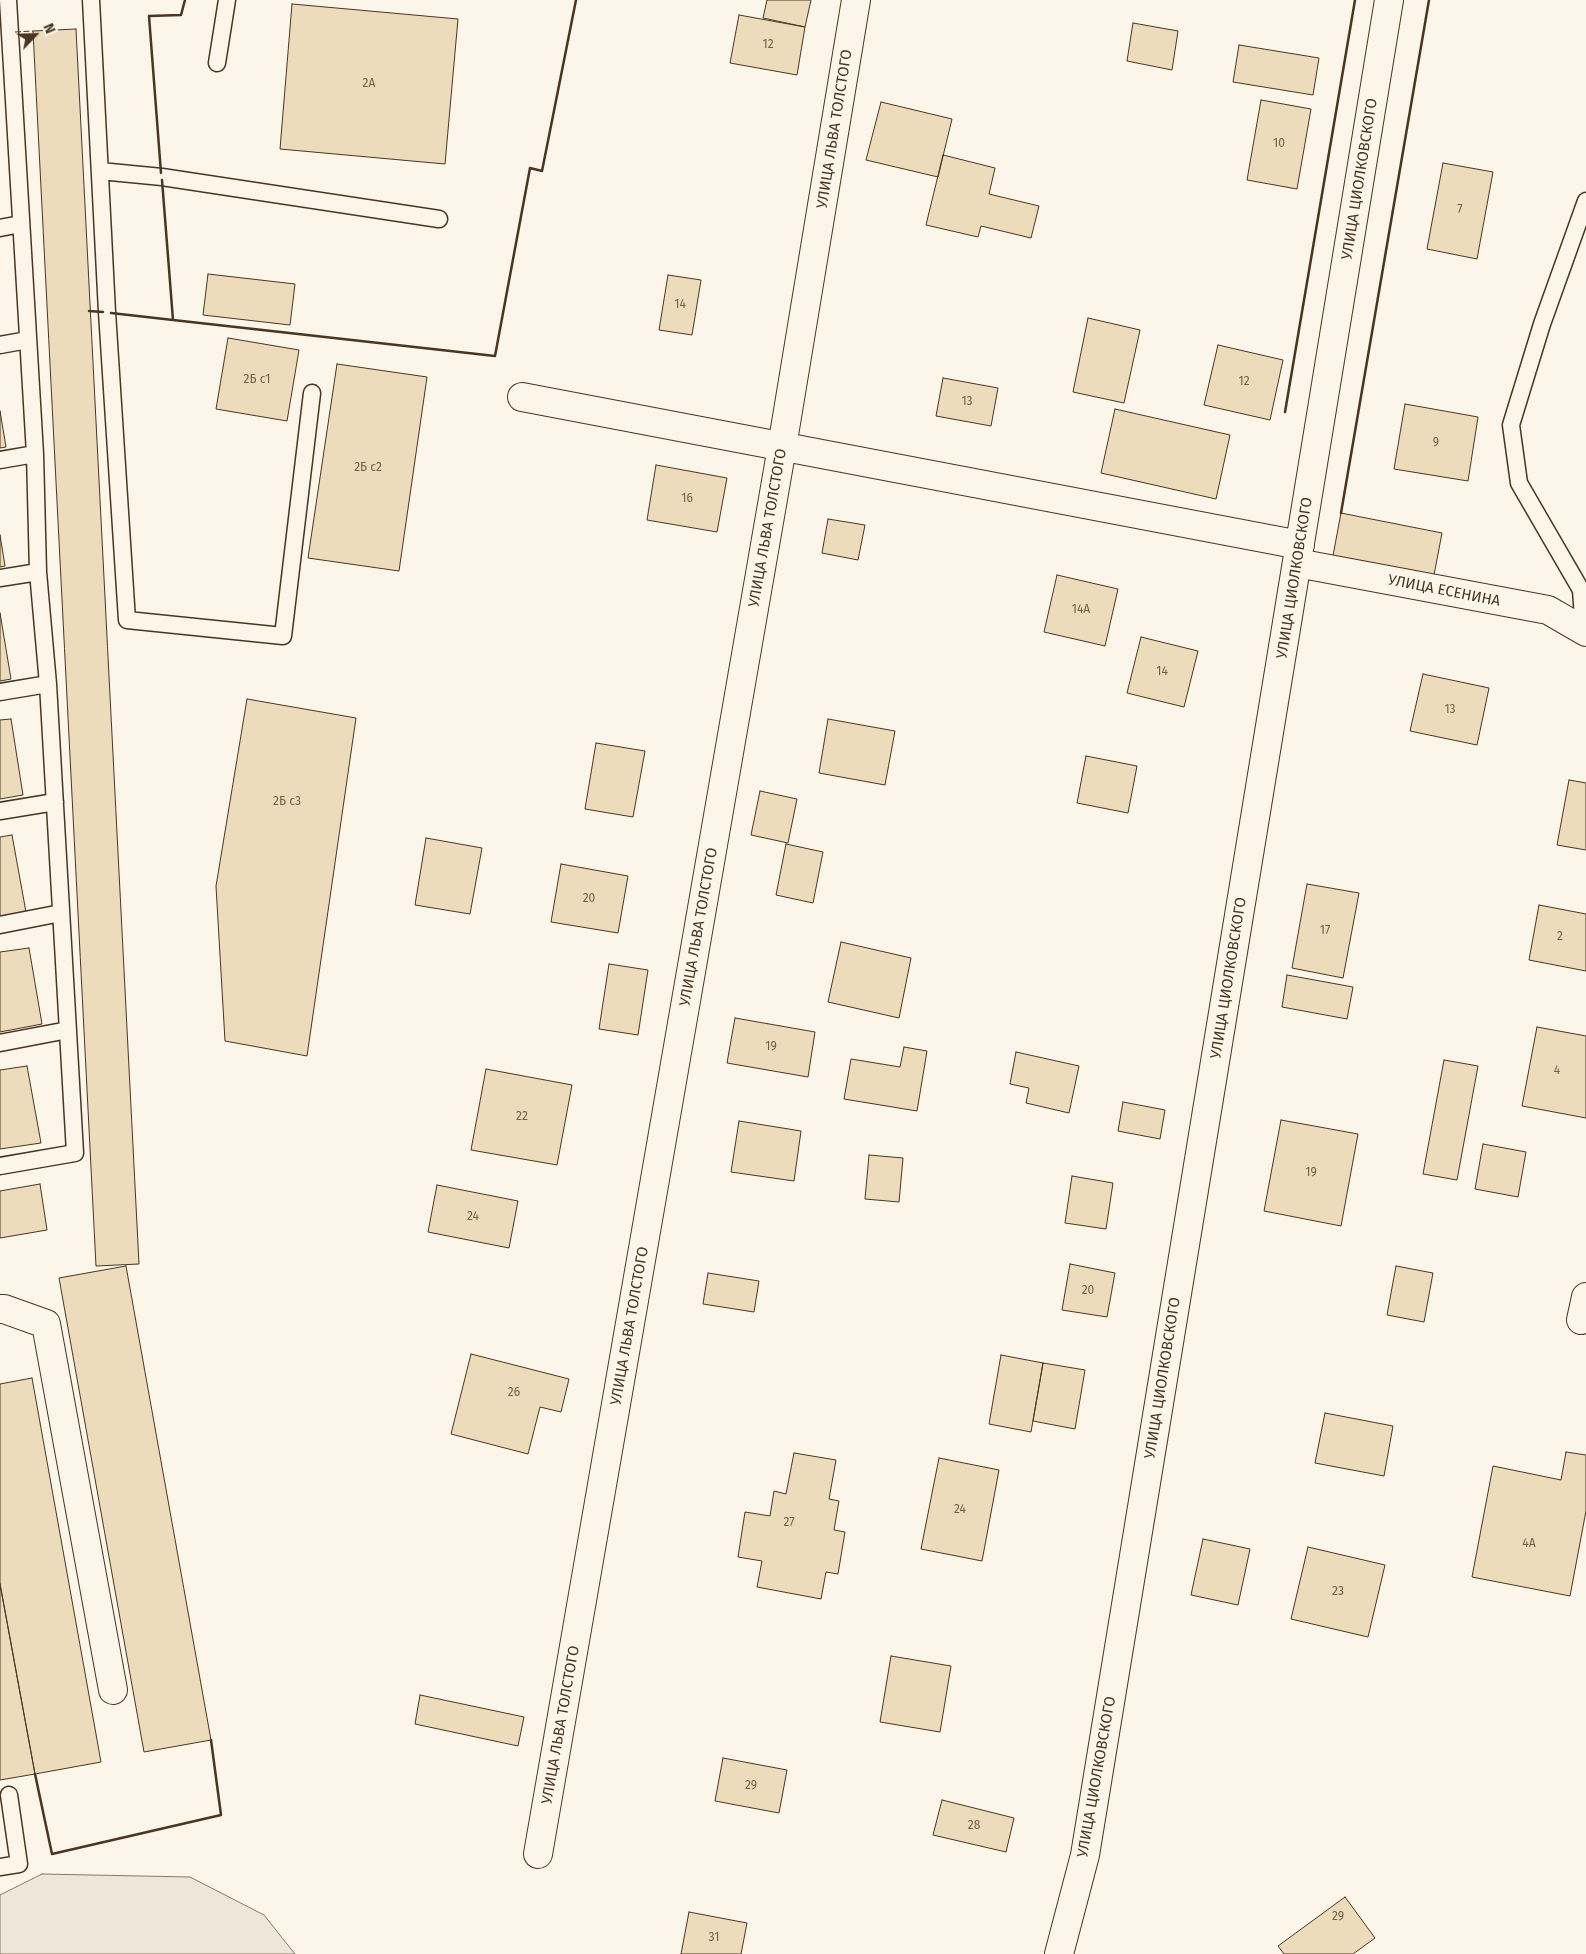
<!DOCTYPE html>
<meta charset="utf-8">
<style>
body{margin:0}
#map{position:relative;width:1586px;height:1954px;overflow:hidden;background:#fbf6e9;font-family:"Fira Sans",sans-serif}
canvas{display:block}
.north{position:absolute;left:10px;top:10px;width:50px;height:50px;-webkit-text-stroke:4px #fbf6e9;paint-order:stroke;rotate:66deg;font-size:14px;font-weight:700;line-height:20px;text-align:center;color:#4a3520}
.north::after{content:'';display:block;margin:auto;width:18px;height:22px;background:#4a3520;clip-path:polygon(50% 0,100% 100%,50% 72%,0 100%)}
</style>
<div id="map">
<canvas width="1586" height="1954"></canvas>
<div class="north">N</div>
</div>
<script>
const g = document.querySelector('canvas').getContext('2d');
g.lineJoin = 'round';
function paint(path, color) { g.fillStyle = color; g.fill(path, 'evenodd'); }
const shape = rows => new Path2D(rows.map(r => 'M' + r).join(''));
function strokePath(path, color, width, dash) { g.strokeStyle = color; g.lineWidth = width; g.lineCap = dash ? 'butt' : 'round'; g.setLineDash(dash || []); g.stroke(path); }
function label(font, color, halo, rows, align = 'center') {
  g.font = font + ' "Fira Sans",sans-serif'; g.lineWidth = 4; g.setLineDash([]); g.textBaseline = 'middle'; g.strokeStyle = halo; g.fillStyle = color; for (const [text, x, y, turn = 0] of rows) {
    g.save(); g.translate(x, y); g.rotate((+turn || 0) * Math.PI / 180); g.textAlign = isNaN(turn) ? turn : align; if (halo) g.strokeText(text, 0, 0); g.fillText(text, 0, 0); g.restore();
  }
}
const green = shape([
 [42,1874,190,1877,264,1915,295,1954,0,1954,0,1895,42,1874]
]);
paint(green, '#ede6d9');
strokePath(green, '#887966', 1);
const building = shape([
 [767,0,811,0,805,27,763,18,767,0],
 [292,4,458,19,445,164,280,149,292,4],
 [739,15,805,27,797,75,730,63,739,15],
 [1133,23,1178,31,1172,70,1127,61,1133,23],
 [76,29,139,1264,96,1266,33,31,76,29],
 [1239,45,1319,58,1313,95,1233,82,1239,45],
 [1261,100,1311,109,1297,189,1247,180,1261,100],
 [881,102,952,119,938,177,866,160,881,102],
 [943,155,995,168,989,194,1039,206,1031,238,981,226,978,237,926,225,943,155],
 [1443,163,1493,172,1477,259,1427,249,1443,163],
 [208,274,295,284,290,325,203,315,208,274],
 [668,275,701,280,692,335,659,330,668,275],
 [1088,318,1140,330,1124,403,1073,392,1088,318],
 [228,338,299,350,287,421,216,409,228,338],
 [1218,345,1283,360,1270,420,1204,405,1218,345],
 [337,364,427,377,399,571,308,558,337,364],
 [943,378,998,388,991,426,936,416,943,378],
 [1405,404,1478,417,1468,481,1394,469,1405,404],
 [1115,409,1230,435,1216,499,1101,473,1115,409],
 [0,411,6,447,0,448,0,411],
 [656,465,727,478,717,532,647,520,656,465],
 [1341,513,1442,533,1433,580,1332,561,1341,513],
 [828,519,865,525,858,560,822,553,828,519],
 [0,535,5,566,0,567,0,535],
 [1057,575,1118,589,1105,646,1044,632,1057,575],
 [0,613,11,679,0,681,0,613],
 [1141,637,1198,651,1184,707,1127,693,1141,637],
 [1423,674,1489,688,1477,745,1410,731,1423,674],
 [247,699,356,718,307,1056,225,1041,216,886,247,699],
 [11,719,23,795,0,799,0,720,11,719],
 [828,719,895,731,885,785,819,773,828,719],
 [596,743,645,751,633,817,585,809,596,743],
 [1086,756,1137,766,1128,813,1077,803,1086,756],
 [1569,780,1586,783,1586,850,1557,845,1569,780],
 [760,791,797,799,788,843,751,835,760,791],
 [12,835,26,912,0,916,0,837,12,835],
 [426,838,482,848,470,914,415,905,426,838],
 [786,844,823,852,813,903,776,895,786,844],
 [561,864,628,876,618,933,551,922,561,864],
 [1307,884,1359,893,1343,978,1292,968,1307,884],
 [1539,905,1586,914,1586,971,1529,960,1539,905],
 [841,942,911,958,899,1018,828,1002,841,942],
 [29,948,42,1024,0,1032,0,952,29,948],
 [609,964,648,970,638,1035,599,1029,609,964],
 [1287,975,1353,987,1347,1019,1282,1007,1287,975],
 [735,1018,815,1032,808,1077,727,1063,735,1018],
 [1537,1027,1586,1036,1586,1118,1522,1106,1537,1027],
 [904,1047,927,1051,917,1111,844,1099,851,1059,900,1067,904,1047],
 [1016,1052,1079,1066,1069,1113,1026,1103,1029,1088,1010,1084,1016,1052],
 [1444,1060,1478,1066,1457,1180,1423,1174,1444,1060],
 [27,1066,41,1143,0,1149,0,1070,27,1066],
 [486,1069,572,1085,557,1165,471,1150,486,1069],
 [1123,1102,1165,1110,1160,1139,1118,1131,1123,1102],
 [1281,1120,1358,1134,1341,1226,1264,1211,1281,1120],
 [739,1121,801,1131,794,1181,731,1172,739,1121],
 [1483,1144,1526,1152,1518,1197,1475,1189,1483,1144],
 [869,1155,903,1158,899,1202,865,1199,869,1155],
 [1072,1176,1113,1183,1106,1229,1065,1223,1072,1176],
 [40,1184,47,1230,0,1238,0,1191,40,1184],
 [437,1185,518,1201,509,1248,428,1232,437,1185],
 [1070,1264,1115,1273,1107,1317,1062,1310,1070,1264],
 [126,1266,211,1740,144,1752,59,1278,126,1266],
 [1396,1266,1433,1273,1424,1322,1387,1315,1396,1266],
 [708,1273,759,1281,754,1312,703,1304,708,1273],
 [471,1354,569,1379,561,1412,540,1407,528,1454,451,1434,471,1354],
 [1001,1355,1043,1363,1031,1432,989,1424,1001,1355],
 [1043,1363,1085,1370,1075,1429,1033,1421,1043,1363],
 [32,1378,101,1762,35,1774,0,1584,0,1384,32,1378],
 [1325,1413,1393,1426,1384,1476,1315,1463,1325,1413],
 [1566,1452,1586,1455,1586,1511,1570,1596,1472,1577,1493,1466,1561,1480,1566,1452],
 [794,1453,836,1460,829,1499,839,1501,834,1530,845,1532,838,1574,826,1572,821,1599,757,1587,762,1561,738,1557,745,1512,770,1516,774,1491,786,1494,794,1453],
 [939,1458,999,1470,982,1561,921,1549,939,1458],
 [1203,1539,1250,1549,1238,1605,1191,1595,1203,1539],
 [1308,1547,1385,1565,1368,1637,1291,1619,1308,1547],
 [0,1584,35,1774,0,1780,0,1584],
 [891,1656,951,1666,940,1732,880,1722,891,1656],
 [420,1695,524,1717,518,1746,415,1724,420,1695],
 [723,1758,787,1770,779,1813,715,1801,723,1758],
 [942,1800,1014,1818,1006,1852,933,1835,942,1800],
 [1345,1897,1375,1938,1353,1954,1284,1954,1278,1946,1345,1897],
 [689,1912,747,1923,741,1954,681,1954,689,1912]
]);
paint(building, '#ecdcbc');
strokePath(building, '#4a3520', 1);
const service = shape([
 [91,0,107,312,127,620,283,636,312,393],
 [217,63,227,0],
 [100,171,162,177,439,219],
 [0,228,21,224],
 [0,345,28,340],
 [0,460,35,454],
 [0,578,38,572],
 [1584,631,1581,590,1519,483,1511,425,1542,324,1586,201],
 [0,692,48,684],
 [0,811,55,802],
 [0,925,61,913],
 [0,1043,68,1030],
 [0,1166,75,1153,48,684,38,572,35,454,8,0],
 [0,1867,19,1864,9,1795]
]);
const minor = shape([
 [522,397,1300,545],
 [1297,563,1548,610,1586,632],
 [0,1309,4,1309,46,1324,113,1690],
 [1581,1320,1586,1297],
 [538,1854,782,447,856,0],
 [1059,1954,1085,1855,1389,0]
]);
strokePath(service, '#4a3520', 19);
strokePath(minor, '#4a3520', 30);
strokePath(service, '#fbf6e9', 16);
strokePath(minor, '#fbf6e9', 28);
strokePath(shape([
 [15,32,33,31]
]), '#4a3520', 1, [6, 2.5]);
strokePath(shape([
 [161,173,149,16,181,15,185,0],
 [89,311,103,312],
 [111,313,173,320,162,180],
 [173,320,495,356,530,168,542,171,576,0],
 [1285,412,1355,0],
 [1341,513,1429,0],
 [35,1774,52,1854,221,1815,211,1740]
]), '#4a3520', 2.5);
label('12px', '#725f47', null, [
 ["12",768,45],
 ["2А",369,84],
 ["10",1279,144],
 ["7",1460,210],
 ["14",680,305],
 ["2Б с1",257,380],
 ["12",1244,382],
 ["13",967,402],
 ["9",1436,443],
 ["2Б с2",368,468],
 ["16",687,499],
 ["14А",1081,610],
 ["14",1162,672],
 ["13",1450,710],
 ["2Б с3",287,802],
 ["20",589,899],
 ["17",1325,931],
 ["2",1560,937],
 ["19",771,1047],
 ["4",1557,1071],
 ["22",522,1117],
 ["19",1311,1173],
 ["24",473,1217],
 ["20",1088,1291],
 ["26",514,1393],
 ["24",960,1510],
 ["27",789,1523],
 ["4А",1529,1544],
 ["23",1338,1592],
 ["29",751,1786],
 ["28",974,1826],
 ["29",1338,1917],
 ["31",714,1938]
]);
label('15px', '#4a3520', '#fbf6e9', [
 ["УЛИЦА ЛЬВА ТОЛСТОГО",835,129,-81],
 ["УЛИЦА ЦИОЛКОВСКОГО",1360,179,-81],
 ["УЛИЦА ЛЬВА ТОЛСТОГО",768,528,-80],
 ["УЛИЦА ЦИОЛКОВСКОГО",1295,578,-81],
 ["УЛИЦА ЕСЕНИНА",1444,591,11],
 ["УЛИЦА ЛЬВА ТОЛСТОГО",699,927,-80],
 ["УЛИЦА ЦИОЛКОВСКОГО",1229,978,-81],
 ["УЛИЦА ЛЬВА ТОЛСТОГО",630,1326,-80],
 ["УЛИЦА ЦИОЛКОВСКОГО",1163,1378,-81],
 ["УЛИЦА ЛЬВА ТОЛСТОГО",561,1725,-80],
 ["УЛИЦА ЦИОЛКОВСКОГО",1097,1777,-80]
]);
</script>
